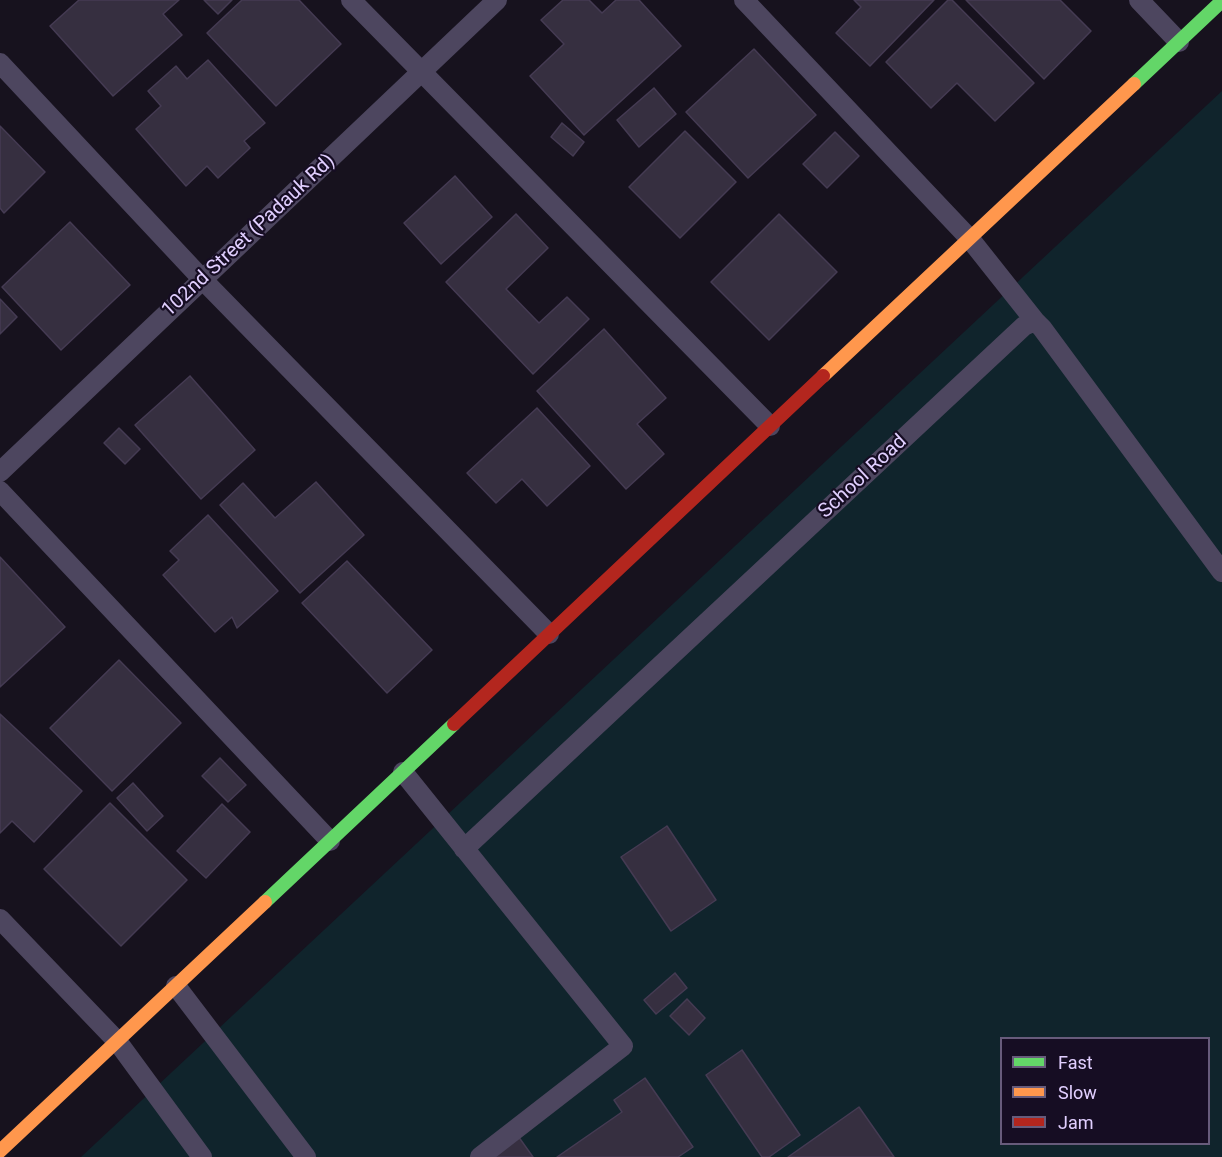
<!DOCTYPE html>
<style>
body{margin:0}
#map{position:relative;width:1222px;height:1157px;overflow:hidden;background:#17121e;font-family:Roboto,sans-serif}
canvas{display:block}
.legend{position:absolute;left:1000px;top:1037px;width:210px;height:108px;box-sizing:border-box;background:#160d23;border:2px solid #675b7b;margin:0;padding:8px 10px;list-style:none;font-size:18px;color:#e1cfff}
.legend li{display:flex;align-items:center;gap:12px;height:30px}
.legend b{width:30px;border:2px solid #675b7b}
</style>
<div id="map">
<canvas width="1222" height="1157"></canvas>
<ul class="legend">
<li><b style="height:8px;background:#63d668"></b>Fast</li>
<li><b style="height:8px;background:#ff974d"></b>Slow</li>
<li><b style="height:8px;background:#b3261e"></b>Jam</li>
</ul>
</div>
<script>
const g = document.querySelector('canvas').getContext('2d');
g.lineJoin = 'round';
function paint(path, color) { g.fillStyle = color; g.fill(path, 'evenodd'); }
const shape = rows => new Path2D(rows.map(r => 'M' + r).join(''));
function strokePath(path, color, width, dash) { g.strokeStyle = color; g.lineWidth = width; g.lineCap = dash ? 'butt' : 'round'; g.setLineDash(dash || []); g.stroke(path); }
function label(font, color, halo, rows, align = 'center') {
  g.font = font + ' Roboto,sans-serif'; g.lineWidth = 4.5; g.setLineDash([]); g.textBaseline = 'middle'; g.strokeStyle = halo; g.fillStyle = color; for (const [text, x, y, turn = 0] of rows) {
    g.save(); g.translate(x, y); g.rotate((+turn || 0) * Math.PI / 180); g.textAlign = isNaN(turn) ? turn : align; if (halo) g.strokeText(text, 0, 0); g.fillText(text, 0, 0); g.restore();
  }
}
paint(shape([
 [1222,91,1222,1157,81,1157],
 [1002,1038,1208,1038,1208,1144,1002,1144]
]), '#10242c');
const building = shape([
 [79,0,179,0,163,14,182,35,113,96,50,26,79,0],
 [204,0,232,0,218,14,204,0],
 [242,0,299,0,341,44,276,106,207,33,242,0],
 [563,0,589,0,602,13,616,0,639,0,681,46,584,135,530,76,564,44,541,20,563,0],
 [854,0,934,0,870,66,836,33,861,7,854,0],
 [948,0,952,0,1034,83,995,121,957,83,931,108,886,62,948,0],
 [966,0,1060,0,1091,31,1044,79,966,0],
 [754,49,816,115,748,178,686,112,754,49],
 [208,60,265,123,244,141,250,148,218,178,207,166,186,186,136,129,161,106,148,91,176,66,187,79,208,60],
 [654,88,676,114,639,147,617,120,654,88],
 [562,123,584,142,573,156,551,137,562,123],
 [0,126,45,172,4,213,0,208,0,126],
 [685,131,736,182,680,238,629,187,685,131],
 [835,132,859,156,827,188,803,164,835,132],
 [455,176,492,217,441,264,404,223,455,176],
 [516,214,548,248,506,289,539,323,567,297,589,319,533,374,446,282,516,214],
 [779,214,837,272,769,340,711,282,779,214],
 [70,222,130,285,61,350,2,287,70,222],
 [0,299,17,317,0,334,0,299],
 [604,329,666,398,637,424,664,454,626,489,537,391,604,329],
 [190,376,255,450,201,499,135,425,190,376],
 [537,408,590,466,547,506,522,479,496,503,467,473,537,408],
 [119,428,140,449,125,464,104,443,119,428],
 [316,482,364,535,300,593,220,505,243,483,275,518,316,482],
 [208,515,278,591,237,628,232,617,215,632,163,575,179,560,170,551,208,515],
 [0,557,65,627,0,687,0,557],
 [347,561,432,650,387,693,302,603,347,561],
 [119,660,181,723,112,791,50,728,119,660],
 [0,714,82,791,34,842,12,821,0,833,0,714],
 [220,758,246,785,228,802,202,776,220,758],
 [133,783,163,816,147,831,117,798,133,783],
 [110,803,187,880,121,946,44,869,110,803],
 [222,804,250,832,206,878,177,851,222,804],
 [667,826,716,900,671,931,621,857,667,826],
 [675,973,687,988,656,1014,644,1000,675,973],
 [687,999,705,1018,689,1035,670,1016,687,999],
 [742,1050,800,1135,769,1157,762,1157,706,1075,742,1050],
 [645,1078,693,1147,678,1157,557,1157,622,1112,614,1100,645,1078],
 [859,1107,894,1157,788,1157,859,1107],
 [518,1136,533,1157,488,1157,518,1136]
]);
paint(building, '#362f40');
strokePath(building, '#453b53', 1.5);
strokePath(shape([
 [351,0,770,426],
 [744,0,970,239,1035,321],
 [1139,0,1179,42],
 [0,63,203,280,549,634],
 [0,472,497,0],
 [0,491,330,841],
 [403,772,623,1046,480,1157],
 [464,849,1024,326,1035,321,1042,328,1222,572],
 [0,919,117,1041,202,1157],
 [176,986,306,1157]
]), '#4d465f', 20);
strokePath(shape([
 [1134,84,1222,1],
 [265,902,454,724]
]), '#63d668', 14);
strokePath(shape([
 [823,376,1134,84],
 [0,1151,265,902]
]), '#ff974d', 14);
strokePath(shape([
 [454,724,823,376]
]), '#b3261e', 14);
label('20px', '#e1cfff', '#160d23', [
 ["102nd Street (Padauk Rd)",249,236,-43],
 ["School Road",863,477,-43]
]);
</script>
